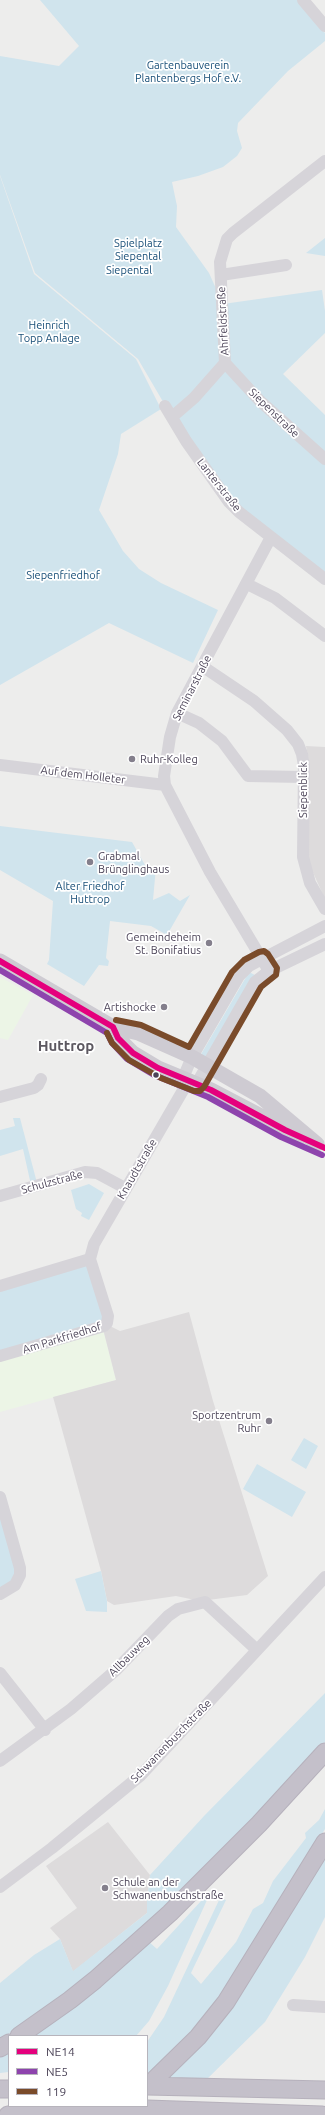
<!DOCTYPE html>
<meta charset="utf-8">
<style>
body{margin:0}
#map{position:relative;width:325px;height:2115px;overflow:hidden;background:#ededec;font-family:Ubuntu,sans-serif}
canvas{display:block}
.legend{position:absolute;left:8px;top:2035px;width:140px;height:72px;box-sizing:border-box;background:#fff;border:1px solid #b7b4bc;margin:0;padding:5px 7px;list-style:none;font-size:12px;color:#4c4458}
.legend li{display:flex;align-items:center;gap:8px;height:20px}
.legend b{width:20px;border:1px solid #b7b4bc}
</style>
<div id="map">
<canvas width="325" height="2115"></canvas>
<ul class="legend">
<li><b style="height:5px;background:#e5007d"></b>NE14</li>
<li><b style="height:5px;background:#8e44ad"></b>NE5</li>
<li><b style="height:5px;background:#7a4b2a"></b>119</li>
</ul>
</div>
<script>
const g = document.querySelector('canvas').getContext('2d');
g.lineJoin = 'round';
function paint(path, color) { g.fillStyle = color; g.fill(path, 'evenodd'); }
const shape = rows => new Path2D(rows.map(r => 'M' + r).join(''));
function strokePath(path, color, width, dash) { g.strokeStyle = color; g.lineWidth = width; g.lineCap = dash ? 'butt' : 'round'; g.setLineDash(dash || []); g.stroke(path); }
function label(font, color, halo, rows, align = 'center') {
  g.font = font + ' Ubuntu,sans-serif'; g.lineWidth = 3.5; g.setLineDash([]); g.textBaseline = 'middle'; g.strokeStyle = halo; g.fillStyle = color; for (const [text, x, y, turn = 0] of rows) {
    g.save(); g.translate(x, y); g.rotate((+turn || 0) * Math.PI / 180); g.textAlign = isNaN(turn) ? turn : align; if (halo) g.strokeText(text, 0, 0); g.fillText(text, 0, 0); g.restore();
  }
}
paint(shape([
 [0,977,33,995,8,1040,0,1038],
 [103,1329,116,1380,0,1412,0,1357]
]), '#ecf5e6');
paint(shape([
 [306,746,325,747,325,899,306,857,309,761],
 [189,1312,213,1401,268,1576,247,1595,200,1601,176,1596,114,1605,107,1601,101,1571,53,1397,116,1380,103,1329,108,1325,120,1331],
 [108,1822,150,1875,147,1901,147,1913,73,1972,60,1939,50,1928,77,1908,46,1866]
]), '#dddbdc');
paint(shape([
 [40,0,298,0,325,33,325,41,288,71,238,123,237,131,242,148,237,156,223,167,198,176,172,182,177,206,176,227,209,273,223,304,322,290,325,311,325,333,283,374,325,415,325,579,239,511,186,441,138,359,35,273,0,175,0,56,59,66,79,46],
 [0,176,34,274,136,359,161,409,121,434,118,454,99,510,123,551,139,569,161,583,218,610,193,663,109,623,0,685],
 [325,238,325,256,306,253],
 [0,826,132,842,145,865,156,867,153,900,169,893,180,901,190,895,167,935,151,926,110,921,106,958,109,961,108,966,99,965,84,986,47,964,49,960,53,901,0,870],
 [249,972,255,975,208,1060,200,1056],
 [13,1118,20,1118,37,1183,31,1185,23,1149,0,1156,0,1130,15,1126],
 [89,1184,104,1193,89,1220,81,1216,82,1213,76,1209,71,1190],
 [90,1260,107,1322,0,1355,0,1287],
 [304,1438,318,1446,306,1469,291,1460],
 [257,1464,306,1492,292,1517,243,1489],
 [0,1502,19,1575,0,1593],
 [101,1571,107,1601,107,1612,86,1611,75,1579],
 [325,1693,325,1742,255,1820,91,1977,37,2017,0,2039,0,1983,34,1955,60,1939,73,1971,147,1913,147,1901,150,1875,204,1816],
 [325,1809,325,1829,248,1958,212,2011,147,2077,147,2042,164,2017,220,1898,226,1900,191,1973,201,1984,236,1942,253,1909,263,1903,273,1881,306,1838,305,1833,319,1820],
 [325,1851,325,1917,305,1957,265,2022,204,2082,162,2080],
 [212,1889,168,1986,149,2021,136,2036,30,2036,148,1941,157,1949],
 [9,2050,9,2072,0,2073,0,2056]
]), '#d0e4ed');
const highway = shape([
 [19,2036,70,2000,95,1980,170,1913,259,1824,325,1752],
 [0,2048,9,2043],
 [155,2079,198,2037,226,2002,325,1842],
 [147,2086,325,2090],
 [0,2089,9,2089],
 [147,2109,322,2115],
 [8,2115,58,2111]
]);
strokePath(highway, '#b6b1bc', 19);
strokePath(shape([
 [303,0,325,26],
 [221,275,286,265],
 [225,363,220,262,227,239,233,233,325,161],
 [225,363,260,401,325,459],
 [165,406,186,441,229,502,239,512,325,579],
 [172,417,194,398,225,363],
 [247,584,275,598,325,636],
 [202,666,254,701,287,730,298,744,302,754,304,766,303,857,310,883,325,909],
 [177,713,199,723,222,741,248,776,303,777],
 [0,765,165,785],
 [269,971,210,872,165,785,164,776,170,737,177,713,271,537],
 [183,1078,192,1057,239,976,249,966,262,959,325,926],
 [197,1083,255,982,269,971,325,944],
 [0,1097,34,1088,38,1085,41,1079],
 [0,1196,85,1172,97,1173,125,1188],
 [90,1259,94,1244,189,1080],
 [0,1286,90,1259],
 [0,1356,104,1326,107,1323,108,1316,90,1259],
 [0,1497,20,1568,20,1575,15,1585,0,1594],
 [0,1673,45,1730],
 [0,1761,71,1709,116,1670,168,1616,178,1609,205,1602,257,1650],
 [0,1887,52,1848,141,1775,325,1577],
 [293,2005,325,2007]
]), '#d6d4d9', 12);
strokePath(shape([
 [0,961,113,1027,138,1033,192,1057,232,1080,260,1096,317,1144],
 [113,1027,118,1038,133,1053,158,1068,211,1090,301,1137]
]), '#cecbd2', 15);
strokePath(highway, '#c4c0ca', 17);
const highwayBridge = shape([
 [58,2111,147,2109]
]);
strokePath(highwayBridge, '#b6b1bc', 19, []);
strokePath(highwayBridge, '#c4c0ca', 17);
strokePath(shape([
 [0,961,113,1027,118,1038,133,1053,158,1068,211,1090,285,1130,325,1148]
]), '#e5007d', 6);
strokePath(shape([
 [0,970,107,1033,112,1043,127,1059,154,1075,208,1097,281,1137,322,1155]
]), '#8e44ad', 6);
strokePath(shape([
 [107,1033,112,1043,129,1060,161,1078,194,1091,200,1091,204,1087,261,987,276,975,277,968,268,954,264,951,259,952,244,960,232,972,189,1047,141,1025,116,1020]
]), '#7a4b2a', 6);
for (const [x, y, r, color] of [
 [132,759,4,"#847f8c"],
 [90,862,4,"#847f8c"],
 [209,943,4,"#847f8c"],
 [164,1007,4,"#847f8c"],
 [156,1075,3.5,"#4c4458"],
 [269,1421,4,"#847f8c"],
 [105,1888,4,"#847f8c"]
]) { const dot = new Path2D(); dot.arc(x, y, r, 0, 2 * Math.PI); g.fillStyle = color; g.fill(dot); strokePath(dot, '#fff', 1.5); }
label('11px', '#174e77', '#fff', [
 ["Gartenbauverein",188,65],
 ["Plantenbergs Hof e.V.",188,78],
 ["Spielplatz",138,243],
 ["Siepental",138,256],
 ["Siepental",129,270],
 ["Heinrich",49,325],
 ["Topp Anlage",49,338],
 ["Siepenfriedhof",63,575],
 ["Alter Friedhof",90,886],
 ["Huttrop",90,899]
]);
label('11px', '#4c4458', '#fff', [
 ["Ahrfeldstraße",223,321,-93],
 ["Siepenstraße",274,413,44],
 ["Lanterstraße",219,485,52],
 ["Seminarstraße",192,688,-63],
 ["Auf dem Holleter",83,775,7],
 ["Siepenblick",303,790,-90],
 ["Knaudtstraße",137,1169,-60],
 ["Schulzstraße",52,1182,-15],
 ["Am Parkfriedhof",62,1338,-17],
 ["Allbauweg",129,1656,-45],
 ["Schwanenbuschstraße",171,1741,-46]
]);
label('11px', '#4c4458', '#fff', [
 ["Ruhr-Kolleg",140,759],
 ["Grabmal",98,856],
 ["Brünglinghaus",98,869],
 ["Gemeindeheim",201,937,"right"],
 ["St. Bonifatius",201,950,"right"],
 ["Artishocke",156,1007,"right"],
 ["Sportzentrum",261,1415,"right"],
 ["Ruhr",261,1428,"right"],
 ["Schule an der",113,1882],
 ["Schwanenbuschstraße",113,1895]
], 'left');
label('bold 15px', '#5c5860', '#fff', [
 ["Huttrop",66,1046]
]);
</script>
